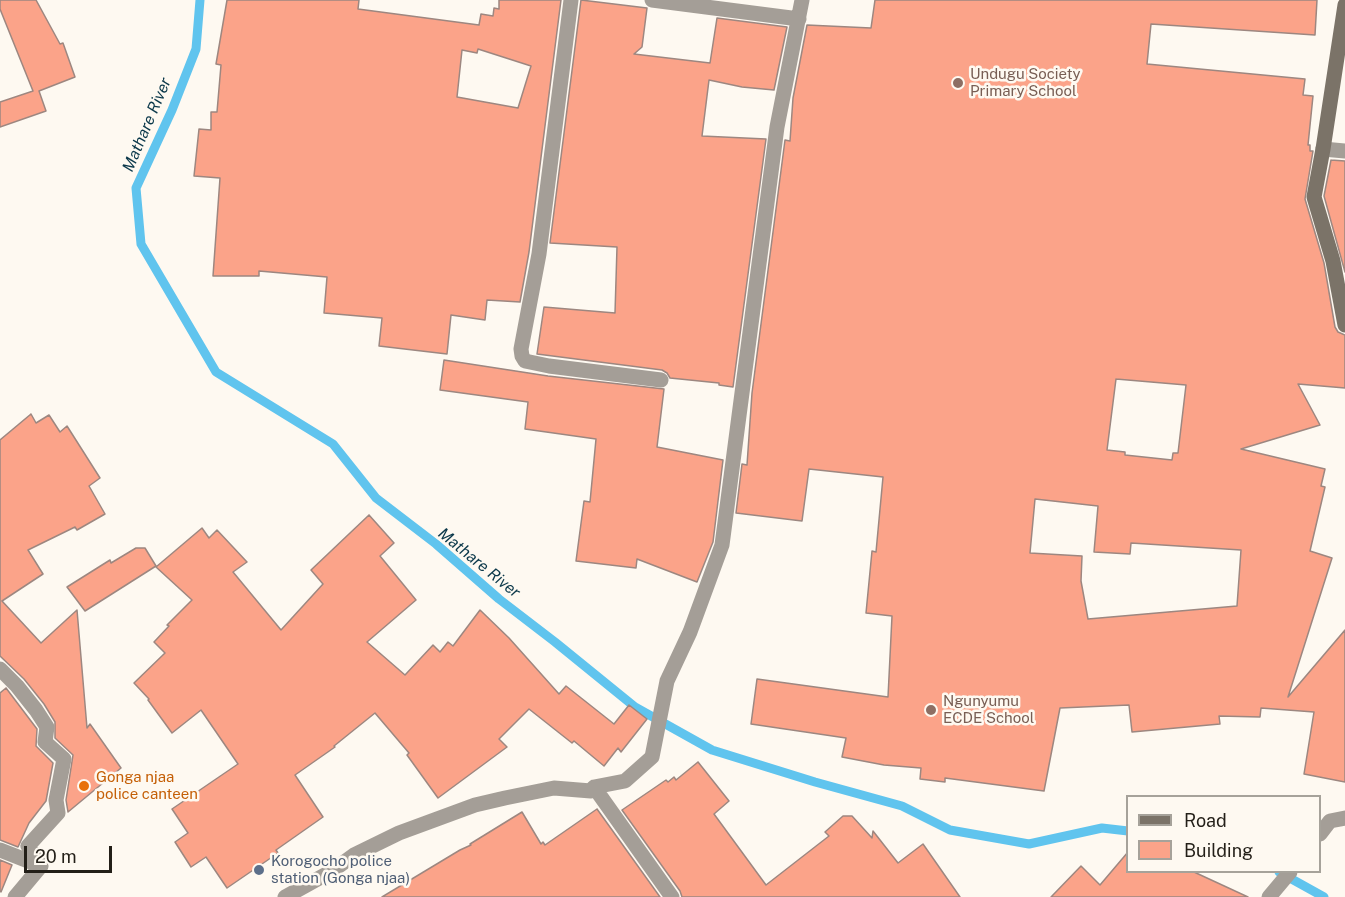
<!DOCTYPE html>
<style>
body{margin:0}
#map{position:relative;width:1345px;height:897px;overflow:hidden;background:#fef9f1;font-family:"Public Sans",sans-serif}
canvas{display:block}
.legend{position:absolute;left:1126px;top:795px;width:195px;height:78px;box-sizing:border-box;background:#fef9f1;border:2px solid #a6a29a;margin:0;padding:8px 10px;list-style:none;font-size:18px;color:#231f18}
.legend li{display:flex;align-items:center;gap:12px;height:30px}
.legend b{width:30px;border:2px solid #a6a29a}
.scale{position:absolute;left:24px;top:846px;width:88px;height:27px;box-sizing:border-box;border:3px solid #231f18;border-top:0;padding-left:8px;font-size:18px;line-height:21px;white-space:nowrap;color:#231f18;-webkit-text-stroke:4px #fef9f1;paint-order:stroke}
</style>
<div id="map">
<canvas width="1345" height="897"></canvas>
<ul class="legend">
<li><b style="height:8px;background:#7b7368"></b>Road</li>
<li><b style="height:16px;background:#fba389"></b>Building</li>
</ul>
<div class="scale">20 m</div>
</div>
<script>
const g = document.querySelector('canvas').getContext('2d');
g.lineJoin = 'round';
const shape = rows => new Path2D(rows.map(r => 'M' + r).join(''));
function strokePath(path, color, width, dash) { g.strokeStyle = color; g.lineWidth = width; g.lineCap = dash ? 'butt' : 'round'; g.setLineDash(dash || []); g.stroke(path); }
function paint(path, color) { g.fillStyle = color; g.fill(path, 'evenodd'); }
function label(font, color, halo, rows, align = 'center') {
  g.font = font + ' "Public Sans",sans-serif'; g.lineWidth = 5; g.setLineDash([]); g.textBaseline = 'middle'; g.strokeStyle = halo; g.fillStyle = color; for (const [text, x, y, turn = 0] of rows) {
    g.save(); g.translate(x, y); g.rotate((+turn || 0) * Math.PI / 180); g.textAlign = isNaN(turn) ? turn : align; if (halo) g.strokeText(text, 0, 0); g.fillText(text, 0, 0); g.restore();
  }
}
strokePath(shape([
 [200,0,196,49,172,110,136,188,141,244,216,372,333,444,376,498,436,544,499,599,555,642,635,707,712,750,815,782,902,806,950,830,1029,844,1102,828,1128,831],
 [1279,872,1324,897]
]), '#60c4ee', 9);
const building = shape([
 [0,0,36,0,60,44,63,43,75,77,39,91,46,111,0,127,0,102,33,91,0,9,0,0],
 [227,0,359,0,358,9,479,25,481,14,493,16,494,8,499,9,499,0,561,0,529,252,520,302,487,300,485,320,451,315,447,354,379,346,382,318,324,313,327,277,259,271,259,276,213,276,220,178,194,176,199,129,211,130,211,112,217,112,221,65,216,64,227,0],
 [478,49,531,66,518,108,457,97,462,50,477,53,478,49],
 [581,0,647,8,642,47,634,54,710,63,717,18,787,27,774,90,742,87,709,80,702,136,766,139,733,387,719,385,719,383,670,378,667,373,662,370,537,354,544,307,615,313,617,247,550,243,581,0],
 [875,0,1317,0,1315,35,1151,24,1147,64,1305,79,1303,95,1313,96,1308,145,1310,145,1310,151,1313,151,1305,199,1324,263,1335,327,1338,332,1345,335,1345,388,1298,384,1320,425,1241,449,1325,469,1321,486,1325,487,1310,551,1332,558,1288,697,1345,630,1345,782,1304,774,1314,712,1261,708,1260,717,1219,716,1220,724,1132,732,1129,705,1060,708,1044,791,945,778,945,782,920,779,921,768,884,765,842,757,846,738,751,724,757,679,888,697,892,616,866,613,872,551,876,552,883,477,809,469,802,521,736,513,742,464,747,465,752,393,785,140,790,141,793,98,807,25,871,28,875,0],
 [1116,379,1186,385,1178,453,1173,453,1172,460,1125,455,1125,452,1107,450,1116,379],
 [1035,499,1098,506,1094,552,1130,554,1131,543,1241,550,1237,606,1088,619,1081,581,1082,556,1030,553,1035,499],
 [1331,160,1345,161,1345,272,1324,196,1331,160],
 [444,360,548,376,664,389,657,447,723,460,713,542,697,582,637,559,636,568,576,561,584,501,590,502,596,439,525,429,528,402,440,390,444,360],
 [31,414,36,423,49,415,60,432,67,426,100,478,89,486,105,514,77,530,75,527,28,550,43,574,2,601,41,643,77,610,87,728,90,724,121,768,68,812,66,800,73,755,55,738,55,722,44,704,24,679,0,656,0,440,31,414],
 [369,515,394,543,380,556,416,600,367,642,405,675,433,645,440,652,448,642,453,646,480,610,509,638,559,694,566,686,614,724,629,705,647,719,621,752,618,748,604,766,574,741,572,743,529,709,499,739,507,747,438,798,407,755,409,753,375,713,334,746,335,747,295,775,323,817,276,850,278,853,227,888,206,857,191,867,175,842,188,833,172,809,238,764,201,710,172,733,148,700,149,699,134,683,165,653,154,642,169,626,167,625,192,600,156,567,202,528,209,538,217,530,247,562,233,572,281,630,323,584,311,570,369,515],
 [136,548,145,548,156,566,85,611,67,587,110,560,111,563,136,548],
 [6,688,37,729,36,746,53,763,46,801,29,823,18,847,0,840,0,693,6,688],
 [698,762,729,801,714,814,766,885,829,836,825,832,843,816,852,816,872,838,873,831,898,863,923,844,960,897,682,897,680,891,622,810,666,780,668,782,674,777,676,780,698,762],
 [597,809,660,897,382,897,460,850,471,845,470,844,522,812,541,844,543,842,545,845,597,809],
 [1128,852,1128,872,1194,872,1248,897,1051,897,1081,866,1100,885,1128,852],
 [0,860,12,865,1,892,0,891,0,860]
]);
paint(building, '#fba389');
strokePath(building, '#9d8780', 1.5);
strokePath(shape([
 [571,0,539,254,521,349,522,356,525,361,549,366,661,380],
 [652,0,799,19],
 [1323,149,1345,151],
 [0,669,17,686,36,710,47,727,45,742,64,759,56,800,58,813,28,846,41,866],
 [594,787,672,897],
 [1320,834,1330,821,1345,818],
 [0,850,41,866],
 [15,897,41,866],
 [285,897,332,871,354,855,399,833,475,805,505,798,554,788,591,791,594,787,625,781,652,757,667,681,690,632,722,545,777,127,802,0],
 [1269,897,1290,872]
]), '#a49e97', 15);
strokePath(shape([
 [1345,5,1323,149,1314,197,1333,261,1345,325]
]), '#7b7368', 15);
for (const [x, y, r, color] of [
 [958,83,6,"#8d6e63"],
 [931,710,6,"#8d6e63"],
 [84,786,6,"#e8710a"],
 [259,870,6,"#5c6f8a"]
]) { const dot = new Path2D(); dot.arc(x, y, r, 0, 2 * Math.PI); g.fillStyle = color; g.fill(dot); strokePath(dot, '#fef9f1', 2); }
label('15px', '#785e54', '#fef9f1', [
 ["Undugu Society",970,74],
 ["Primary School",970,91],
 ["Ngunyumu",943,701],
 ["ECDE School",943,718]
], 'left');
label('15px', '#c56008', '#fef9f1', [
 ["Gonga njaa",96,777],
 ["police canteen",96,794]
], 'left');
label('15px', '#4e5e75', '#fef9f1', [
 ["Korogocho police",271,861],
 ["station (Gonga njaa)",271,878]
], 'left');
label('italic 16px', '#0b384a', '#fef9f1', [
 ["Mathare River",147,125,-67],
 ["Mathare River",479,563,39]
]);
</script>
